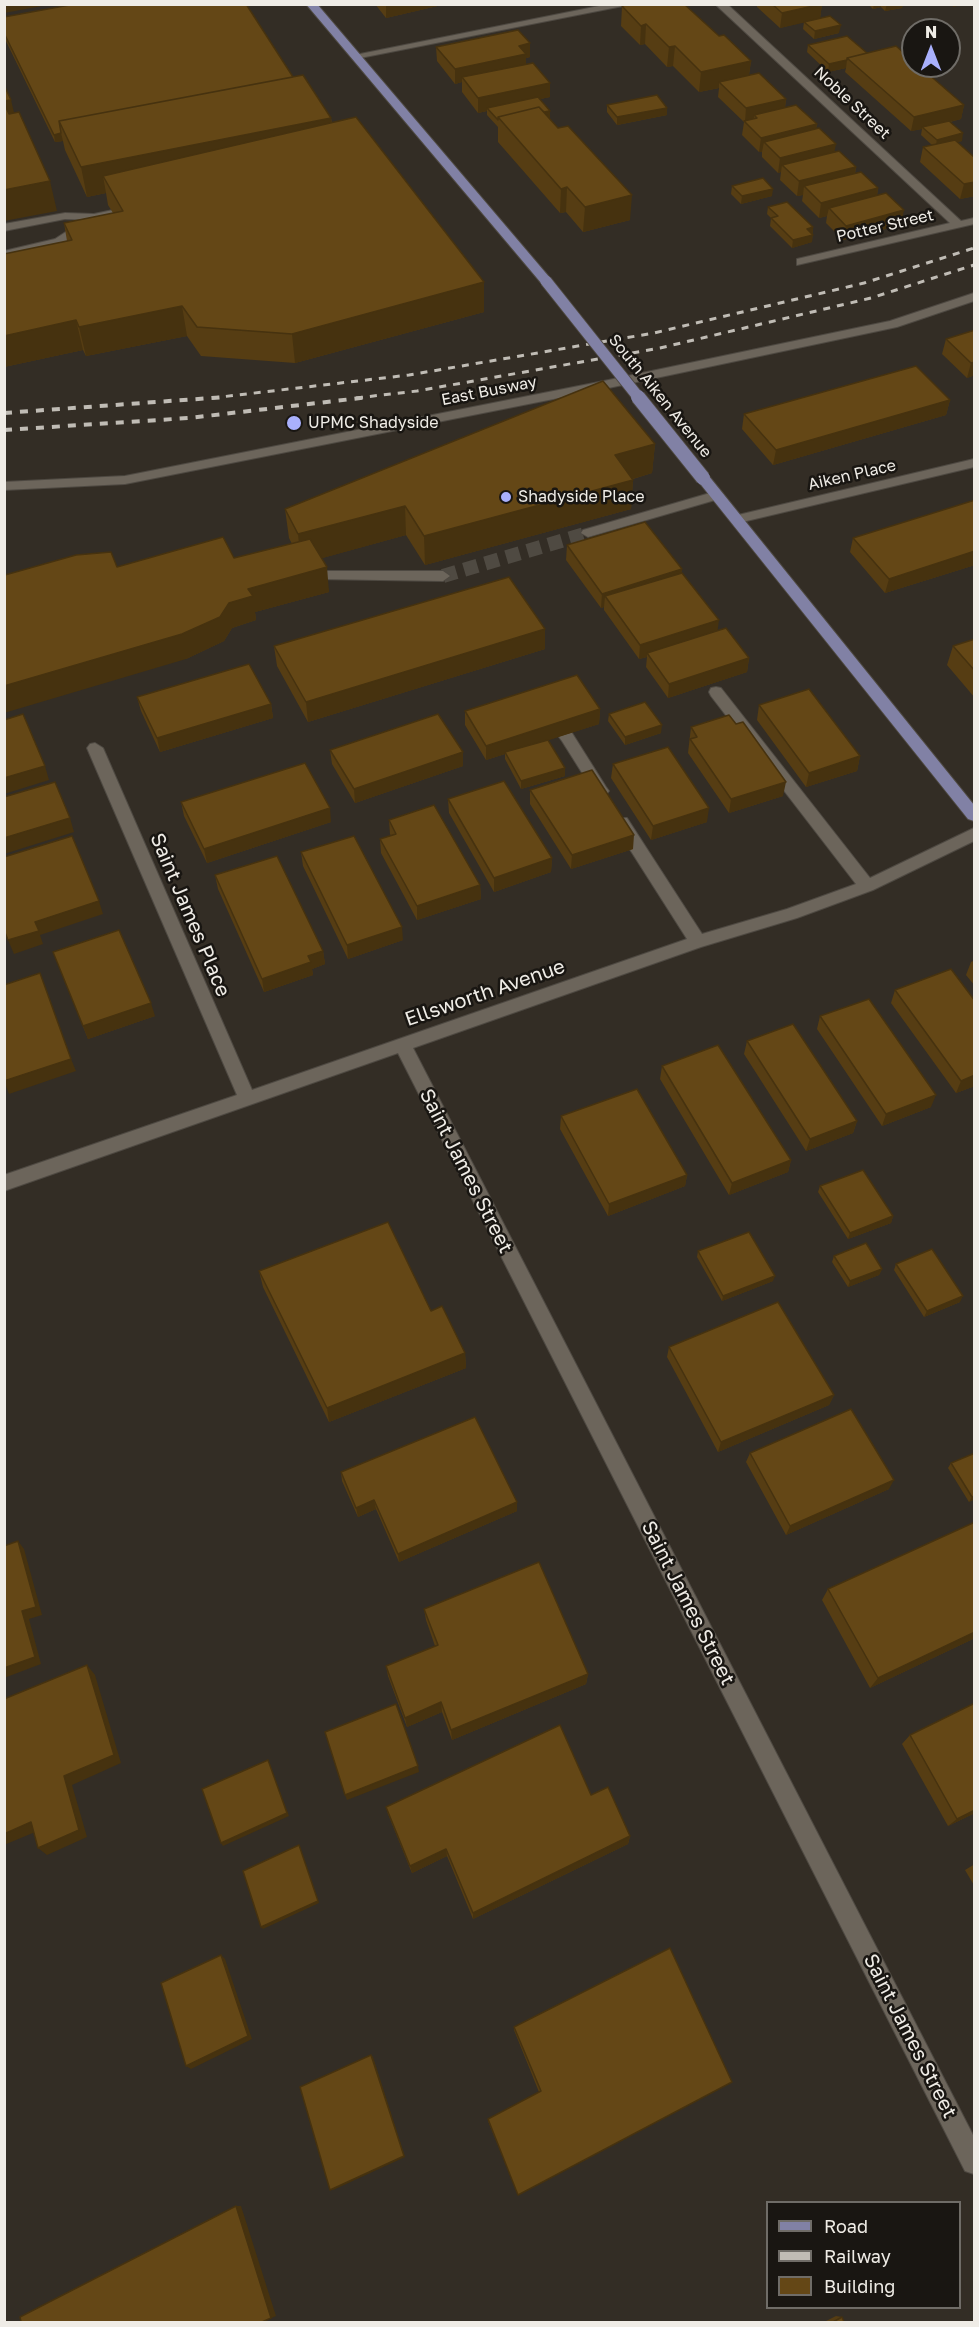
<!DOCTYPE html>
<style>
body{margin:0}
#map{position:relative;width:979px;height:2327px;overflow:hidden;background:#332d25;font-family:"Golos Text",sans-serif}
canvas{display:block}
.frame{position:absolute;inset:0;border:6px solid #efece6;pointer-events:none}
.legend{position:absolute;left:766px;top:2201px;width:195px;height:108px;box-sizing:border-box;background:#191612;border:2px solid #6f6c67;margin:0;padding:8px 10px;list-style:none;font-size:18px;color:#efece6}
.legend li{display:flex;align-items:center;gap:12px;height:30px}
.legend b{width:30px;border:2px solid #6f6c67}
.north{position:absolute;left:901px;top:18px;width:60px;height:60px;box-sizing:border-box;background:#191612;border:2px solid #6f6c67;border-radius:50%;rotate:0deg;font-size:16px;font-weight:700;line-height:24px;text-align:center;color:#efece6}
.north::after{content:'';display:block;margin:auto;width:21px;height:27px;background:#a9b0fc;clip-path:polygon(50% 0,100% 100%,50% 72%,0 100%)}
</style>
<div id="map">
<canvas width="979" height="2327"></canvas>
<div class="frame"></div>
<ul class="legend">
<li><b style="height:8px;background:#8181a5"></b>Road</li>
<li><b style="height:8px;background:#c0bcb5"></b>Railway</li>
<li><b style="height:16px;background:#644716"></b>Building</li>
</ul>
<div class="north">N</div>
</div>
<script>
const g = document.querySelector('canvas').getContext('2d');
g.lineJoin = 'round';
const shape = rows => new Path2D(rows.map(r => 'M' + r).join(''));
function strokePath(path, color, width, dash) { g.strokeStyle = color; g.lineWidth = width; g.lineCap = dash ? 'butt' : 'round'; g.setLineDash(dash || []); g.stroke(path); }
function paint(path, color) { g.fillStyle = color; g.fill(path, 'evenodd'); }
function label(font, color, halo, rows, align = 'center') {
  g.font = font + ' "Golos Text",sans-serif'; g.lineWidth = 5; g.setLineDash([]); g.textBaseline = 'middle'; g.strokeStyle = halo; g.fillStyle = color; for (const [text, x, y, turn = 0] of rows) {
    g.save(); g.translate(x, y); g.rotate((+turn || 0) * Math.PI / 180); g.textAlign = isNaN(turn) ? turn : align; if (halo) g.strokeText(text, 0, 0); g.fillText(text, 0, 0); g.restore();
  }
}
strokePath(shape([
 [443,576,588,533]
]), '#4f4a42', 14, [14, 8]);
const minor = shape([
 [609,4,633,4,355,59,350,56,609,4],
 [715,4,727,4,961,221,974,218,974,224,797,265,797,259,950,223,715,4],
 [113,210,119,213,117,215,94,220,65,219,4,231,4,224,65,213,94,214,113,210],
 [81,222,91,224,63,245,4,258,4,251,55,239,81,222],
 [974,293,974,301,897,327,599,390,125,484,4,490,4,482,125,476,599,382,890,321,974,293],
 [974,459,974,467,738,523,731,519,738,515,974,459],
 [717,491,724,495,722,498,588,537,581,533,583,530,717,491],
 [320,571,443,571,450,576,443,581,315,579,313,576,320,571],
 [716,687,721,688,870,878,974,828,974,841,873,890,797,918,701,947,413,1048,974,2137,974,2174,965,2171,398,1053,4,1191,4,1175,237,1095,87,748,90,744,95,743,103,748,252,1090,687,939,615,826,613,822,615,818,627,818,702,934,787,909,856,884,711,696,709,692,711,688,716,687],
 [567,732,572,733,606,787,609,791,606,795,596,795,562,741,559,737,562,733,567,732]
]);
const major = shape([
 [306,4,317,4,550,278,550,284,542,284,306,4],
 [703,474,708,475,974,805,974,821,968,819,698,481,696,478,703,474]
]);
strokePath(minor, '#4e4942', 2);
strokePath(major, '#4e4942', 2);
paint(minor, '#6c655b');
paint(major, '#8181a5');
strokePath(shape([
 [212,398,409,375,654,333,864,283,974,248],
 [356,398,417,391,660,348,871,298,974,265]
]), '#c0bcb5', 3, [7, 7]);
strokePath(shape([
 [4,413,225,397],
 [4,430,189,418,369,397]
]), '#c0bcb5', 4, [8, 8]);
const majorBridgeFar1 = shape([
 [546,281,639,398]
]);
const majorBridge = shape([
 [638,397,703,478]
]);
strokePath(majorBridgeFar1, '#4e4942', 13, []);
strokePath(majorBridge, '#4e4942', 16, []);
strokePath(majorBridgeFar1, '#8181a5', 11);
strokePath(majorBridge, '#8181a5', 14);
paint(shape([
 [375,4,446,4,386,18],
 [757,4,822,4,820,18,839,33,814,39,803,29,804,22,780,28,757,7],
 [868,4,903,4,902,8,885,11,881,7,873,9],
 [622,6,719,36,751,61,749,75,786,99,785,108,817,124,816,129,835,152,856,167,855,174,878,188,877,196,901,225,843,240,826,223,827,216,819,218,802,201,803,195,797,196,780,180,781,172,778,173,762,157,762,152,759,152,742,135,744,122,718,97,719,88,699,92,673,66,667,67,645,44,640,45,621,26],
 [4,17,293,77,331,118,332,123,484,312,295,363,201,356,187,336,86,356,83,350,4,367,67,241,64,223,113,213,108,205,106,193,87,197,65,150,63,141,55,142,4,37],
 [530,43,530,57,526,58,526,64,550,83,550,97,540,99,550,119,630,220,583,232,566,212,560,213,498,142,498,127,487,115,487,111,478,113,462,92,462,82,455,84,437,61,436,47],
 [808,45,867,53,964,105,961,119,950,122,962,141,957,142,975,158,975,196,960,199,920,162,923,147,932,145,921,135,922,129,911,131,845,72,846,68,828,72,807,52],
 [607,105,667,115,617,125,607,112],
 [732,186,772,196,741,204,731,194],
 [768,207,813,227,812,242,792,248,770,226,771,218,767,214],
 [975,330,975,375,967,378,942,354,946,339],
 [950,400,946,415,773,465,742,429,744,414],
 [655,444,652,473,633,479,631,509,425,565,406,535,322,558,329,592,255,612,256,620,232,628,224,641,186,659,5,575,234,558,292,544,289,538,285,509],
 [975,500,975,565,885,593,850,552,853,538],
 [567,545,682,569,681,573,718,631,749,658,747,672,668,698,646,667,647,657,639,659,604,610,604,607,601,608,566,560],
 [545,629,545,649,308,722,277,666,274,646],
 [975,639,975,698,947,665,953,646],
 [137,697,271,704,273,718,160,752,141,711],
 [759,705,860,756,857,771,806,787,757,720],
 [600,709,599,724,548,740,565,768,565,776,521,789,505,759,505,754,486,760,465,725,465,711],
 [609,714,661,733,625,745,608,721],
 [691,727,783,796,729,813,688,753],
 [330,750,463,766,355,803,332,764],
 [613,764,707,822,651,840,611,778],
 [530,790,633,849,571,869,530,804],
 [448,799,552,858,551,872,494,892,449,813],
 [181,802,331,822,207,863,184,816],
 [389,820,480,885,481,899,417,920,381,853,380,839,391,836,390,834],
 [301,852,403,940,348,959,303,866],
 [215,875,323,951,325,964,312,969,313,975,264,992,218,889],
 [53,952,155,1016,88,1039],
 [975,960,975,986,966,975,971,962],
 [895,990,975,1086,956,1093,891,1003],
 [820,1016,931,1107,882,1126,817,1029],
 [747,1041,857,1121,853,1133,806,1151,744,1054],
 [662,1066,791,1160,788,1172,729,1195,660,1079],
 [561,1116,687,1175,685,1186,608,1216,560,1129],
 [820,1186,893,1216,891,1223,848,1239,818,1192],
 [698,1251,773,1281,722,1301,697,1257],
 [834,1256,882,1269,879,1275,848,1287,832,1262],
 [896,1264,960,1302,924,1317,894,1270],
 [259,1271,431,1311,465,1353,466,1368,329,1422,263,1287],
 [669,1347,834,1395,829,1405,718,1452,667,1357],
 [750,1453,889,1489,786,1535,746,1462],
 [951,1463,975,1499,969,1502,948,1468],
 [341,1472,517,1502,517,1511,399,1562,376,1509,358,1517,342,1481],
 [975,1522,975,1638,870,1688,822,1600,828,1589],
 [424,1609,588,1674,586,1684,452,1740,442,1712,407,1727,388,1676,386,1666,435,1646,426,1620],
 [910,1735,975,1813,948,1826,902,1744],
 [591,1795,630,1836,628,1844,473,1919,447,1856,412,1873,388,1814,386,1807],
 [975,1864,975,1887,965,1870],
 [514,2027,732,2082,518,2195,488,2121,488,2119,539,2092,514,2030],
 [836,2316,842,2317,844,2322,824,2322]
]), '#563d13');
paint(shape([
 [4,4,53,4,4,13],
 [386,4,446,4,386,18],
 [822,4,820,19,780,28,782,13],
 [874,4,881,4,881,7,873,9],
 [887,4,903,4,902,8,885,11],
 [954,4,965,4,953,7],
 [646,24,645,44,640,45,641,26],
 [841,25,839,33,814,39,815,31],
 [530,43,530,57,526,58,526,68,462,77,462,82,455,84,455,69,519,46],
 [675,46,673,66,667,67,669,47],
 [847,60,846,68,828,72,829,64],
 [751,61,748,81,719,82,719,88,699,92,701,72],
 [550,83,550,97,489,110,487,108,487,111,478,113,478,98],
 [786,99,784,113,757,118,754,115,754,121,745,122,746,108],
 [11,100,18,129,4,106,4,101],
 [964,105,961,119,924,128,922,127,922,129,911,131,914,117],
 [667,108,667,115,617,125,617,117],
 [550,111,550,119,502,122],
 [331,118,334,148,103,176,106,193,87,197,81,167],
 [817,124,814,139,764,142,762,152,759,152,761,138],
 [61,133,63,141,55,142,54,135],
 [963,133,962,141,935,148,937,140],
 [836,144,833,159,782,165,781,172,778,173,780,158],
 [856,167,853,181,804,186,803,195,797,196,799,181],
 [50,181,57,211,4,221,4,190],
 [975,182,975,196,960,199,964,184],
 [567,187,566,212,560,213,561,189],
 [878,188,876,203,829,208,827,216,819,218,821,203],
 [773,189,772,196,741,204,742,196],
 [632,195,630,220,583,232,585,207],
 [904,210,901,225,843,240,846,226],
 [813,227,812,242,792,248,793,240,807,229],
 [484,282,484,312,295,363,292,334],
 [182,306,187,336,86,356,79,327],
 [76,320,83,350,4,367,4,336],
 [975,362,975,375,967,378,971,363],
 [950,400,946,415,773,465,776,450],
 [655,444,652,473,612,485,615,455],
 [633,480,631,509,425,565,424,536],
 [405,506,406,535,301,564,298,534],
 [975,551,975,565,885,593,889,579],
 [327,567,329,592,255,612,256,620,232,628,224,641,186,659,4,713,4,686,229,603,248,589],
 [682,569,680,583,605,596,604,607,601,608,602,594],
 [719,620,717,635,647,653,647,657,639,659,640,645],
 [545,629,545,649,308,722,306,702],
 [749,658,747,672,668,698,669,684],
 [271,704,273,718,160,752,157,738],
 [600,709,599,724,506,754,505,752,505,754,486,760,486,746],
 [662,725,661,733,625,745,625,737],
 [463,752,463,766,355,803,354,789],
 [860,756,857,771,806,787,809,773],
 [45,766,49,780,4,794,4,778],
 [565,768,565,776,521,789,521,781],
 [786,782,783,796,729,813,731,799],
 [330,808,331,822,207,863,204,849],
 [709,808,707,822,651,840,653,826],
 [70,818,74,832,4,854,4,838],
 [634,835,633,849,571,869,572,855],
 [552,858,551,872,494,892,494,878],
 [480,885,481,899,417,920,417,906],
 [99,901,103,914,40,935,43,944,14,954,8,940,35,922],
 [402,927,403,940,348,959,347,945],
 [323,951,325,964,312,969,313,975,264,992,262,979,308,956],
 [151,1003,155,1016,88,1039,83,1026],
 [71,1059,76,1071,9,1094,4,1081],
 [975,1075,975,1086,956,1093,961,1081],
 [936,1095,931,1107,882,1126,886,1114],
 [857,1121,853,1133,806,1151,810,1139],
 [791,1160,788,1172,729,1195,732,1183],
 [687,1175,685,1186,608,1216,609,1204],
 [893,1216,891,1223,848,1239,850,1233],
 [882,1269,879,1275,848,1287,850,1281],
 [775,1276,773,1281,722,1301,723,1296],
 [963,1296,960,1302,924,1317,927,1311],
 [465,1353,466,1368,329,1422,327,1408],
 [834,1395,829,1405,718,1452,721,1442],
 [894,1480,889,1489,786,1535,790,1526],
 [975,1496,975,1499,969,1502,972,1497],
 [374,1500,376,1509,358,1517,356,1508],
 [517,1502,517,1511,399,1562,398,1554],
 [18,1541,24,1549,42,1615,29,1619,41,1664,4,1678,4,1668,22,1611],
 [975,1632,975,1638,870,1688,878,1678],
 [87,1665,95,1675,121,1763,72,1785,87,1837,47,1855,38,1848,64,1776],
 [588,1674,586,1684,452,1740,451,1730],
 [441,1702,442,1712,407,1727,405,1718],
 [269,1763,289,1816,223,1846,221,1843],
 [418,1766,419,1772,347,1800,345,1795],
 [975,1810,975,1813,948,1826,957,1819],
 [31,1822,40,1830,4,1845,4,1834],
 [630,1836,628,1844,473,1919,473,1913],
 [300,1848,319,1903,263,1929,261,1927],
 [446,1849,447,1856,412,1873,410,1866],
 [221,1955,225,1959,252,2039,191,2069,186,2066],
 [371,2055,373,2057,405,2157,333,2190,330,2190],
 [236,2206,241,2206,276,2316,263,2322]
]), '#46320f');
const building = shape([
 [75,4,246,4,293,77,59,121,61,133,54,135,4,33,4,17,75,4],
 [628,4,684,4,719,36,724,35,751,61,701,72,675,46,669,47,646,24,641,26,622,6,628,4],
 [772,4,822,4,782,13,772,4],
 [830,16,841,25,815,31,804,22,830,16],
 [518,30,530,43,519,46,526,54,455,69,436,47,518,30],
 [847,36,867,53,847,58,847,60,829,64,808,45,847,36],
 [896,46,913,61,913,66,919,66,964,105,914,117,847,58,896,46],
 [533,63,550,83,478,98,462,77,533,63],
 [759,73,786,99,746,108,719,82,759,73],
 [303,75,331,118,81,167,59,121,303,75],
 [4,85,11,100,4,101,4,85],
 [657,95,667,108,617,117,607,105,657,95],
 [538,97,550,111,544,112,539,107,498,117,498,120,487,108,538,97],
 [4,103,9,114,19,112,50,181,4,190,4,103],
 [796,105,817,124,761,138,744,121,757,118,754,115,796,105],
 [539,107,558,128,568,126,632,195,585,207,567,187,561,189,498,117,539,107],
 [356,117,484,282,292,334,197,327,182,306,79,327,76,320,4,336,4,254,72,240,64,223,123,211,103,176,356,117],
 [949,121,963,133,937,140,922,127,949,121],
 [819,128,836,144,780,158,764,142,819,128],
 [955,140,975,158,975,182,964,184,923,147,955,140],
 [839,151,856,167,799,181,782,165,839,151],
 [861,172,878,188,821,203,804,186,861,172],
 [763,178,773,189,742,196,732,186,763,178],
 [886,193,904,210,846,226,829,208,886,193],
 [787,202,813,227,807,229,813,235,793,240,771,218,778,216,768,207,787,202],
 [975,330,975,362,971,363,946,339,975,330],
 [916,366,950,400,776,450,744,414,916,366],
 [603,381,655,444,615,455,633,480,424,536,405,506,298,534,285,509,603,381],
 [975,500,975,551,889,579,853,538,975,500],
 [645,522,682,569,602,594,567,545,645,522],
 [223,537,234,558,310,539,327,567,248,589,253,596,229,603,220,617,182,634,4,686,4,574,5,575,76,555,111,552,117,567,223,537],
 [682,573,719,620,640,645,605,596,682,573],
 [509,577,545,629,306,702,274,646,509,577],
 [726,628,749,658,669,684,647,653,726,628],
 [975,639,975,671,953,646,975,639],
 [249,664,271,704,157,738,137,697,249,664],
 [577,675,600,709,486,746,465,711,577,675],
 [809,689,860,756,809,773,759,705,809,689],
 [645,702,662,725,625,737,609,714,645,702],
 [23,714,45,766,4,778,4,720,23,714],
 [438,714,463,752,354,789,330,750,438,714],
 [729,715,736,724,743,722,786,782,731,799,690,739,697,737,691,727,729,715],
 [548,740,565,768,521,781,505,752,548,740],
 [668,747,709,808,653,826,613,764,668,747],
 [305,763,330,808,204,849,181,802,305,763],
 [592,770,634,835,572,855,530,790,592,770],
 [504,781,552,858,494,878,448,799,504,781],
 [55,782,70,818,4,838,4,797,55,782],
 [434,805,480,885,417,906,380,839,396,834,389,820,434,805],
 [72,836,99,901,35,922,39,931,8,940,4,930,4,857,72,836],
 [354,836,402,927,347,945,301,852,354,836],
 [277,856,323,951,308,956,311,962,262,979,215,875,277,856],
 [119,930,151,1003,83,1026,53,952,119,930],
 [951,969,975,1001,975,1075,961,1081,895,990,951,969],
 [40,973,71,1059,4,1081,4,985,40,973],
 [869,999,936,1095,886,1114,820,1016,869,999],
 [793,1024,857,1121,810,1139,747,1041,793,1024],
 [718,1045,791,1160,732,1183,662,1066,718,1045],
 [637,1089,687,1175,609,1204,561,1116,637,1089],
 [863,1170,893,1216,850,1233,820,1186,863,1170],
 [388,1222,431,1311,442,1306,465,1353,327,1408,259,1271,388,1222],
 [749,1232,775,1276,723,1296,698,1251,749,1232],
 [866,1243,882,1269,850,1281,834,1256,866,1243],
 [932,1249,963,1296,927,1311,896,1264,932,1249],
 [778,1302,834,1395,721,1442,669,1347,778,1302],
 [851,1409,894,1480,790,1526,750,1453,851,1409],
 [475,1417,517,1502,398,1554,374,1500,356,1508,341,1472,475,1417],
 [975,1453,975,1496,972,1497,951,1463,975,1453],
 [975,1522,975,1632,878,1678,828,1589,975,1522],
 [18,1541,36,1607,22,1611,35,1657,4,1668,4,1546,18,1541],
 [539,1562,588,1674,451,1730,441,1702,405,1718,386,1666,438,1645,424,1609,539,1562],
 [87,1665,114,1755,64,1776,79,1830,38,1848,31,1822,4,1834,4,1699,87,1665],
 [975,1703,975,1810,957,1819,910,1735,975,1703],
 [396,1704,418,1766,345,1795,325,1732,396,1704],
 [560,1725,591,1795,608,1787,630,1836,473,1913,446,1849,410,1866,386,1807,560,1725],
 [268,1760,287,1813,221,1843,202,1789,268,1760],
 [299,1845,318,1901,261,1927,243,1871,299,1845],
 [670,1948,732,2082,518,2195,488,2119,541,2091,514,2027,670,1948],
 [221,1955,248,2036,186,2066,161,1983,221,1955],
 [371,2055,404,2156,330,2190,300,2087,371,2055],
 [236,2206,271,2318,262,2322,21,2322,20,2317,236,2206],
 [842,2317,844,2322,833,2322,842,2317]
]);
paint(building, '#644716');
strokePath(building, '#46320f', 1.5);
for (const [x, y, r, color] of [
 [294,423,8,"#a9b0fc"],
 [506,497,6,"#a9b0fc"]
]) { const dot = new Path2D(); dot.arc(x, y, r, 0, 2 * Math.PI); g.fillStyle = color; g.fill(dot); strokePath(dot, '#191612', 2); }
label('16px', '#efece6', '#191612', [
 ["Noble Street",852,103,43],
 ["Potter Street",885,226,-13],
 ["East Busway",489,391,-11],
 ["South Aiken Avenue",660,396,51],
 ["Aiken Place",852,475,-13]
]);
label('16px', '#efece6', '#191612', [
 ["UPMC Shadyside",308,423],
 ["Shadyside Place",518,497]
], 'left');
label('20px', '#efece6', '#191612', [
 ["Saint James Place",190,915,67],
 ["Ellsworth Avenue",485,993,-19],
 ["Saint James Street",466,1171,63],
 ["Saint James Street",688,1603,63],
 ["Saint James Street",910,2036,63]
]);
</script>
